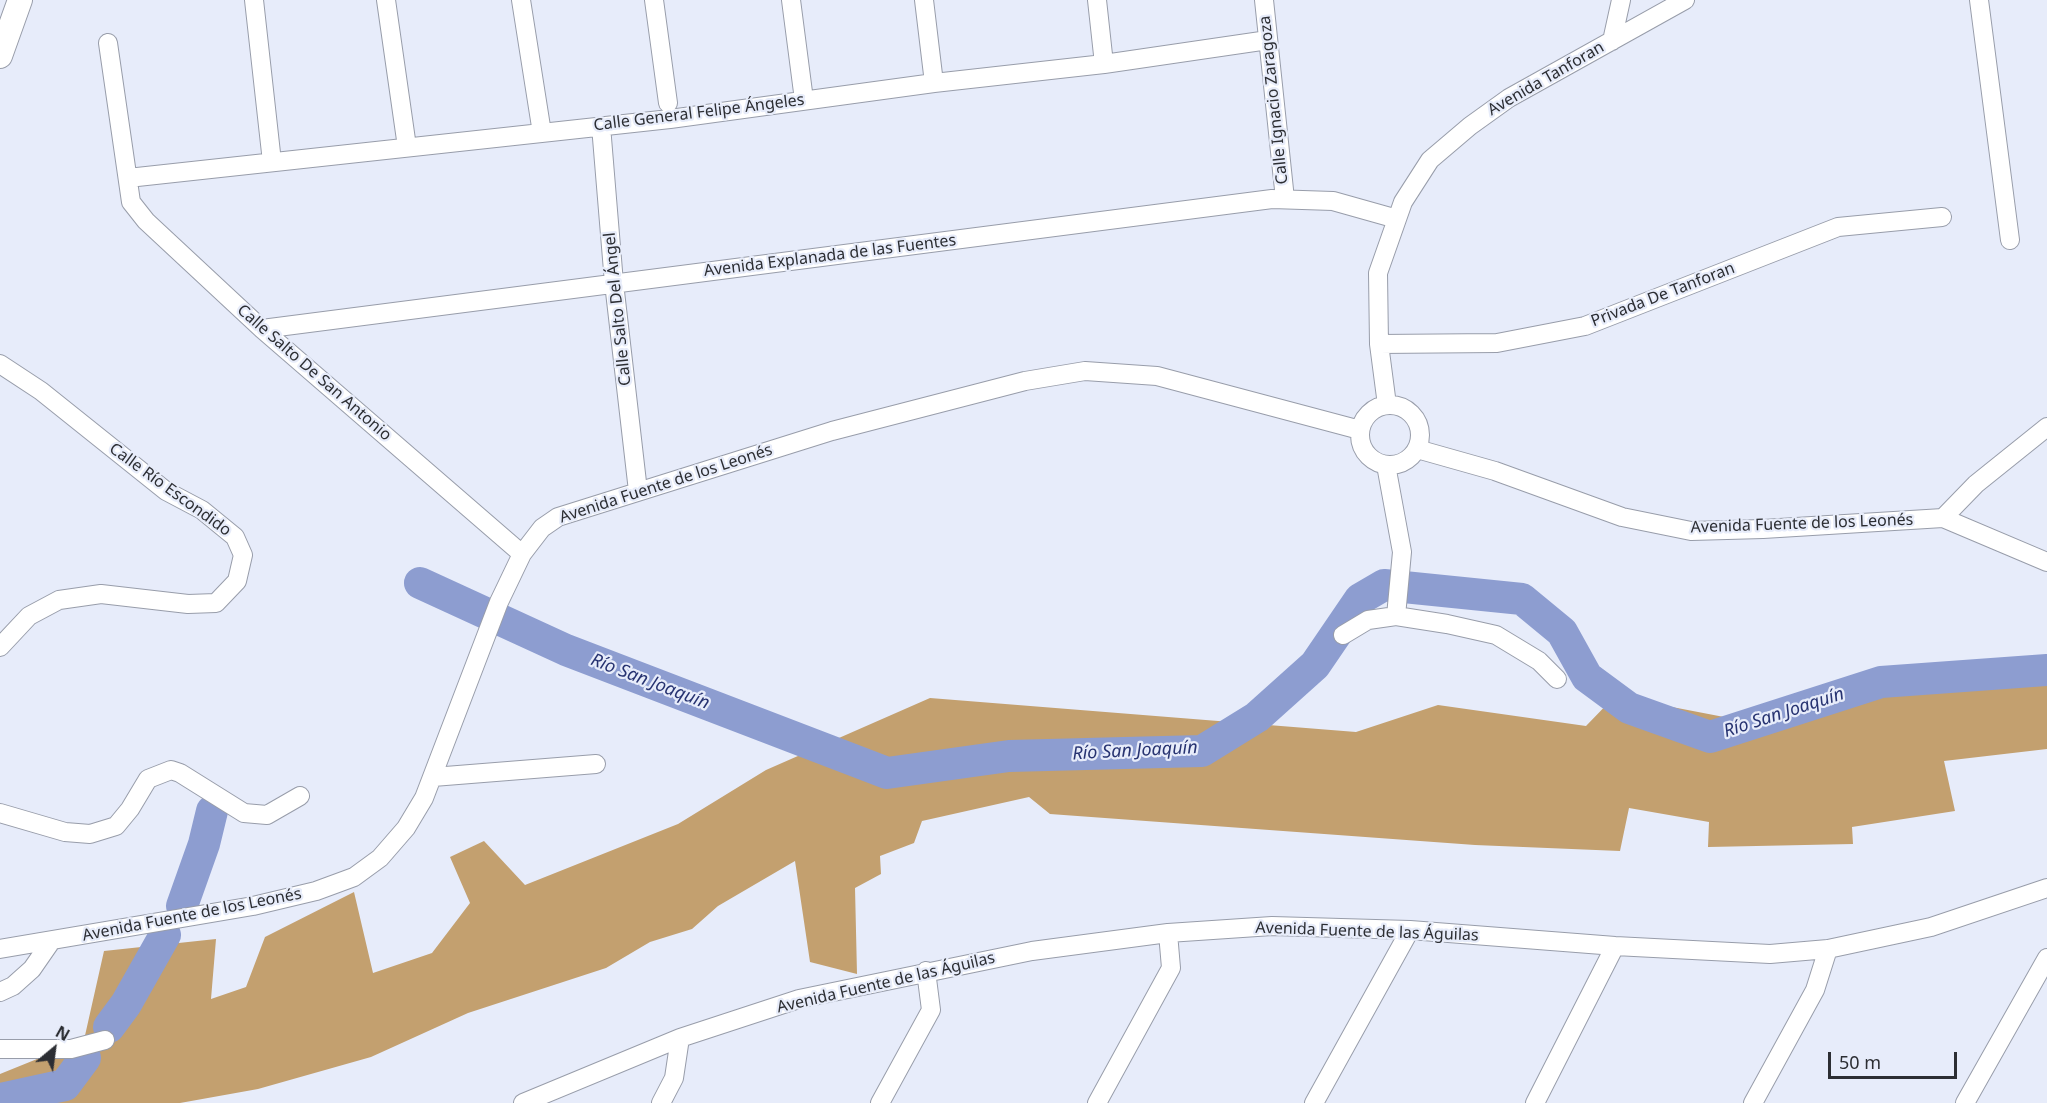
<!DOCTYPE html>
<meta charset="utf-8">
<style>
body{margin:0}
#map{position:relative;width:2047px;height:1103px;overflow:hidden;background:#e7ecfa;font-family:"Noto Sans",sans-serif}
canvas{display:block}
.north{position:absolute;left:24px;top:1019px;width:60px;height:60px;-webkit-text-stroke:4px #e7ecfa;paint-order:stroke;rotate:29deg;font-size:16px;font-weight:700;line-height:24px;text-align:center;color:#2c2e33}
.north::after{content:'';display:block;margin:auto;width:21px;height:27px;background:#2c2e33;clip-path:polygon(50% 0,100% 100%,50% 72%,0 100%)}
.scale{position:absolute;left:1828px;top:1052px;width:129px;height:27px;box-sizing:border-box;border:3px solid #2c2e33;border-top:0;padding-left:8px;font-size:18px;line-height:21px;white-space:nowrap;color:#2c2e33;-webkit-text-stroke:4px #e7ecfa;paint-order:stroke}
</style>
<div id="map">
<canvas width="2047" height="1103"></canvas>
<div class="north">N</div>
<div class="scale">50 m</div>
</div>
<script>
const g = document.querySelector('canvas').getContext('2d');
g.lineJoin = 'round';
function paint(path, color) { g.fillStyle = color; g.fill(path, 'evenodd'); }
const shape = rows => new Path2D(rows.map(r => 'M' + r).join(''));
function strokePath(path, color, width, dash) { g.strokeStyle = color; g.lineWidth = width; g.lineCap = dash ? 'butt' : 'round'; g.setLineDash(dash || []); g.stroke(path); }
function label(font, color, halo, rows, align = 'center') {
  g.font = font + ' "Noto Sans",sans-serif'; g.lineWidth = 4.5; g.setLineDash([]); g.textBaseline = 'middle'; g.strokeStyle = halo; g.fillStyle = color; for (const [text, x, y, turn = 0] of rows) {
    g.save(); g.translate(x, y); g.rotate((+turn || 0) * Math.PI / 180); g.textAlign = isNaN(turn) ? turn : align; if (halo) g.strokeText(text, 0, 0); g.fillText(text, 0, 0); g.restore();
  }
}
paint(shape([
 [2047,670,2047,749,1944,761,1955,811,1852,827,1853,844,1708,847,1709,822,1629,808,1620,851,1475,845,1050,814,1029,797,922,821,914,843,880,856,881,874,855,888,857,974,810,962,795,861,718,906,692,929,650,942,606,968,468,1013,371,1057,258,1089,180,1103,0,1103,0,1074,84,1040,104,951,216,939,211,999,246,987,265,937,354,892,373,973,432,953,470,903,450,857,484,841,525,885,678,824,766,770,930,698,1356,732,1438,705,1586,726,1615,696,1750,722,1882,677]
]), '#c3a06f');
strokePath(shape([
 [420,583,566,650,887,773,1009,756,1202,751,1257,717,1315,665,1360,599,1384,585,1522,599,1562,632,1587,677,1629,708,1710,737,1881,682,2047,670],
 [182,906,204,844,212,811],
 [109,1027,126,1004,165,935],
 [0,1099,65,1085,85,1058]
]), '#8d9dd0', 32);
const minor = shape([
 [254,0,272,162],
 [386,0,407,147],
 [521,0,542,133],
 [654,0,668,103],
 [791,0,804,100],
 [924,0,934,83],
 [1097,0,1104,64],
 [1264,0,1285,199],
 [1979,0,2010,240],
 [1612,41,1621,0],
 [108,43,131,202,146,221,262,329,522,554],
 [601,126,614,283,638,491],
 [128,178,670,119,934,83,1104,64,1268,40],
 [262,329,1272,199,1333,201,1397,219],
 [1379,344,1497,343,1585,326,1838,227,1942,217],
 [0,364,41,391,166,491,202,510,235,537,243,555,237,581,216,603,188,604,101,594,59,600,29,616,0,647],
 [1387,405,1379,344,1378,273,1403,202,1430,160,1470,126,1509,98,1685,0],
 '1360 435a30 30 0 1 1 60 0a30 30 0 1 1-60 0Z',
 [1417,449,1495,471,1622,517,1691,531,1763,529,1943,518,2047,562],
 [1386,465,1402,552,1396,616],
 [1943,518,1976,484,2047,427],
 [1343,635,1368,620,1396,616,1447,624,1496,635,1539,661,1557,679],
 [433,777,596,764],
 [0,813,65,832,90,834,116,826,130,809,148,779,171,770,180,773,244,813,267,815,300,796],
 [0,949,253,906,316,891,354,877,380,858,406,828,424,798,499,602,522,554,542,528,558,517,832,431,1025,381,1085,371,1157,376,1360,430],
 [0,992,13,986,32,969,50,943],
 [0,1049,71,1049,105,1040],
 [523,1103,680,1038,799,999,1032,951,1168,933,1272,926,1410,930,1615,946,1770,954,1828,949,1931,927,2047,888],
 [661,1103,674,1078,680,1038],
 [880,1103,931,1010,926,971],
 [1097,1103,1171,968,1168,933],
 [1314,1103,1410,930],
 [1535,1103,1615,946],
 [1753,1103,1815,990,1828,949],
 [1965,1103,2047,958]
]);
const secondary = shape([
 [0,56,20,0]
]);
strokePath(minor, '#989daa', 20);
strokePath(secondary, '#989daa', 26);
strokePath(minor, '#fff', 18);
strokePath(secondary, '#fff', 24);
label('16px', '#2c2e33', '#e7ecfa', [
 ["Avenida Tanforan",1546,79,-30],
 ["Calle Ignacio Zaragoza",1274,100,-96],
 ["Calle General Felipe Ángeles",699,113,-7],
 ["Avenida Explanada de las Fuentes",830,256,-7],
 ["Privada De Tanforan",1663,295,-21],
 ["Calle Salto Del Ángel",618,309,-96],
 ["Calle Salto De San Antonio",314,373,41],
 ["Avenida Fuente de los Leonés",666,484,-18],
 ["Calle Río Escondido",170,490,36],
 ["Avenida Fuente de los Leonés",1802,524,-2],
 ["Avenida Fuente de los Leonés",192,915,-11],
 ["Avenida Fuente de las Águilas",1367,932,2],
 ["Avenida Fuente de las Águilas",886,983,-13]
]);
label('italic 18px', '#273371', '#e7ecfa', [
 ["Río San Joaquín",650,682,21],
 ["Río San Joaquín",1784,713,-18],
 ["Río San Joaquín",1135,751,-3]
]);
</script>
